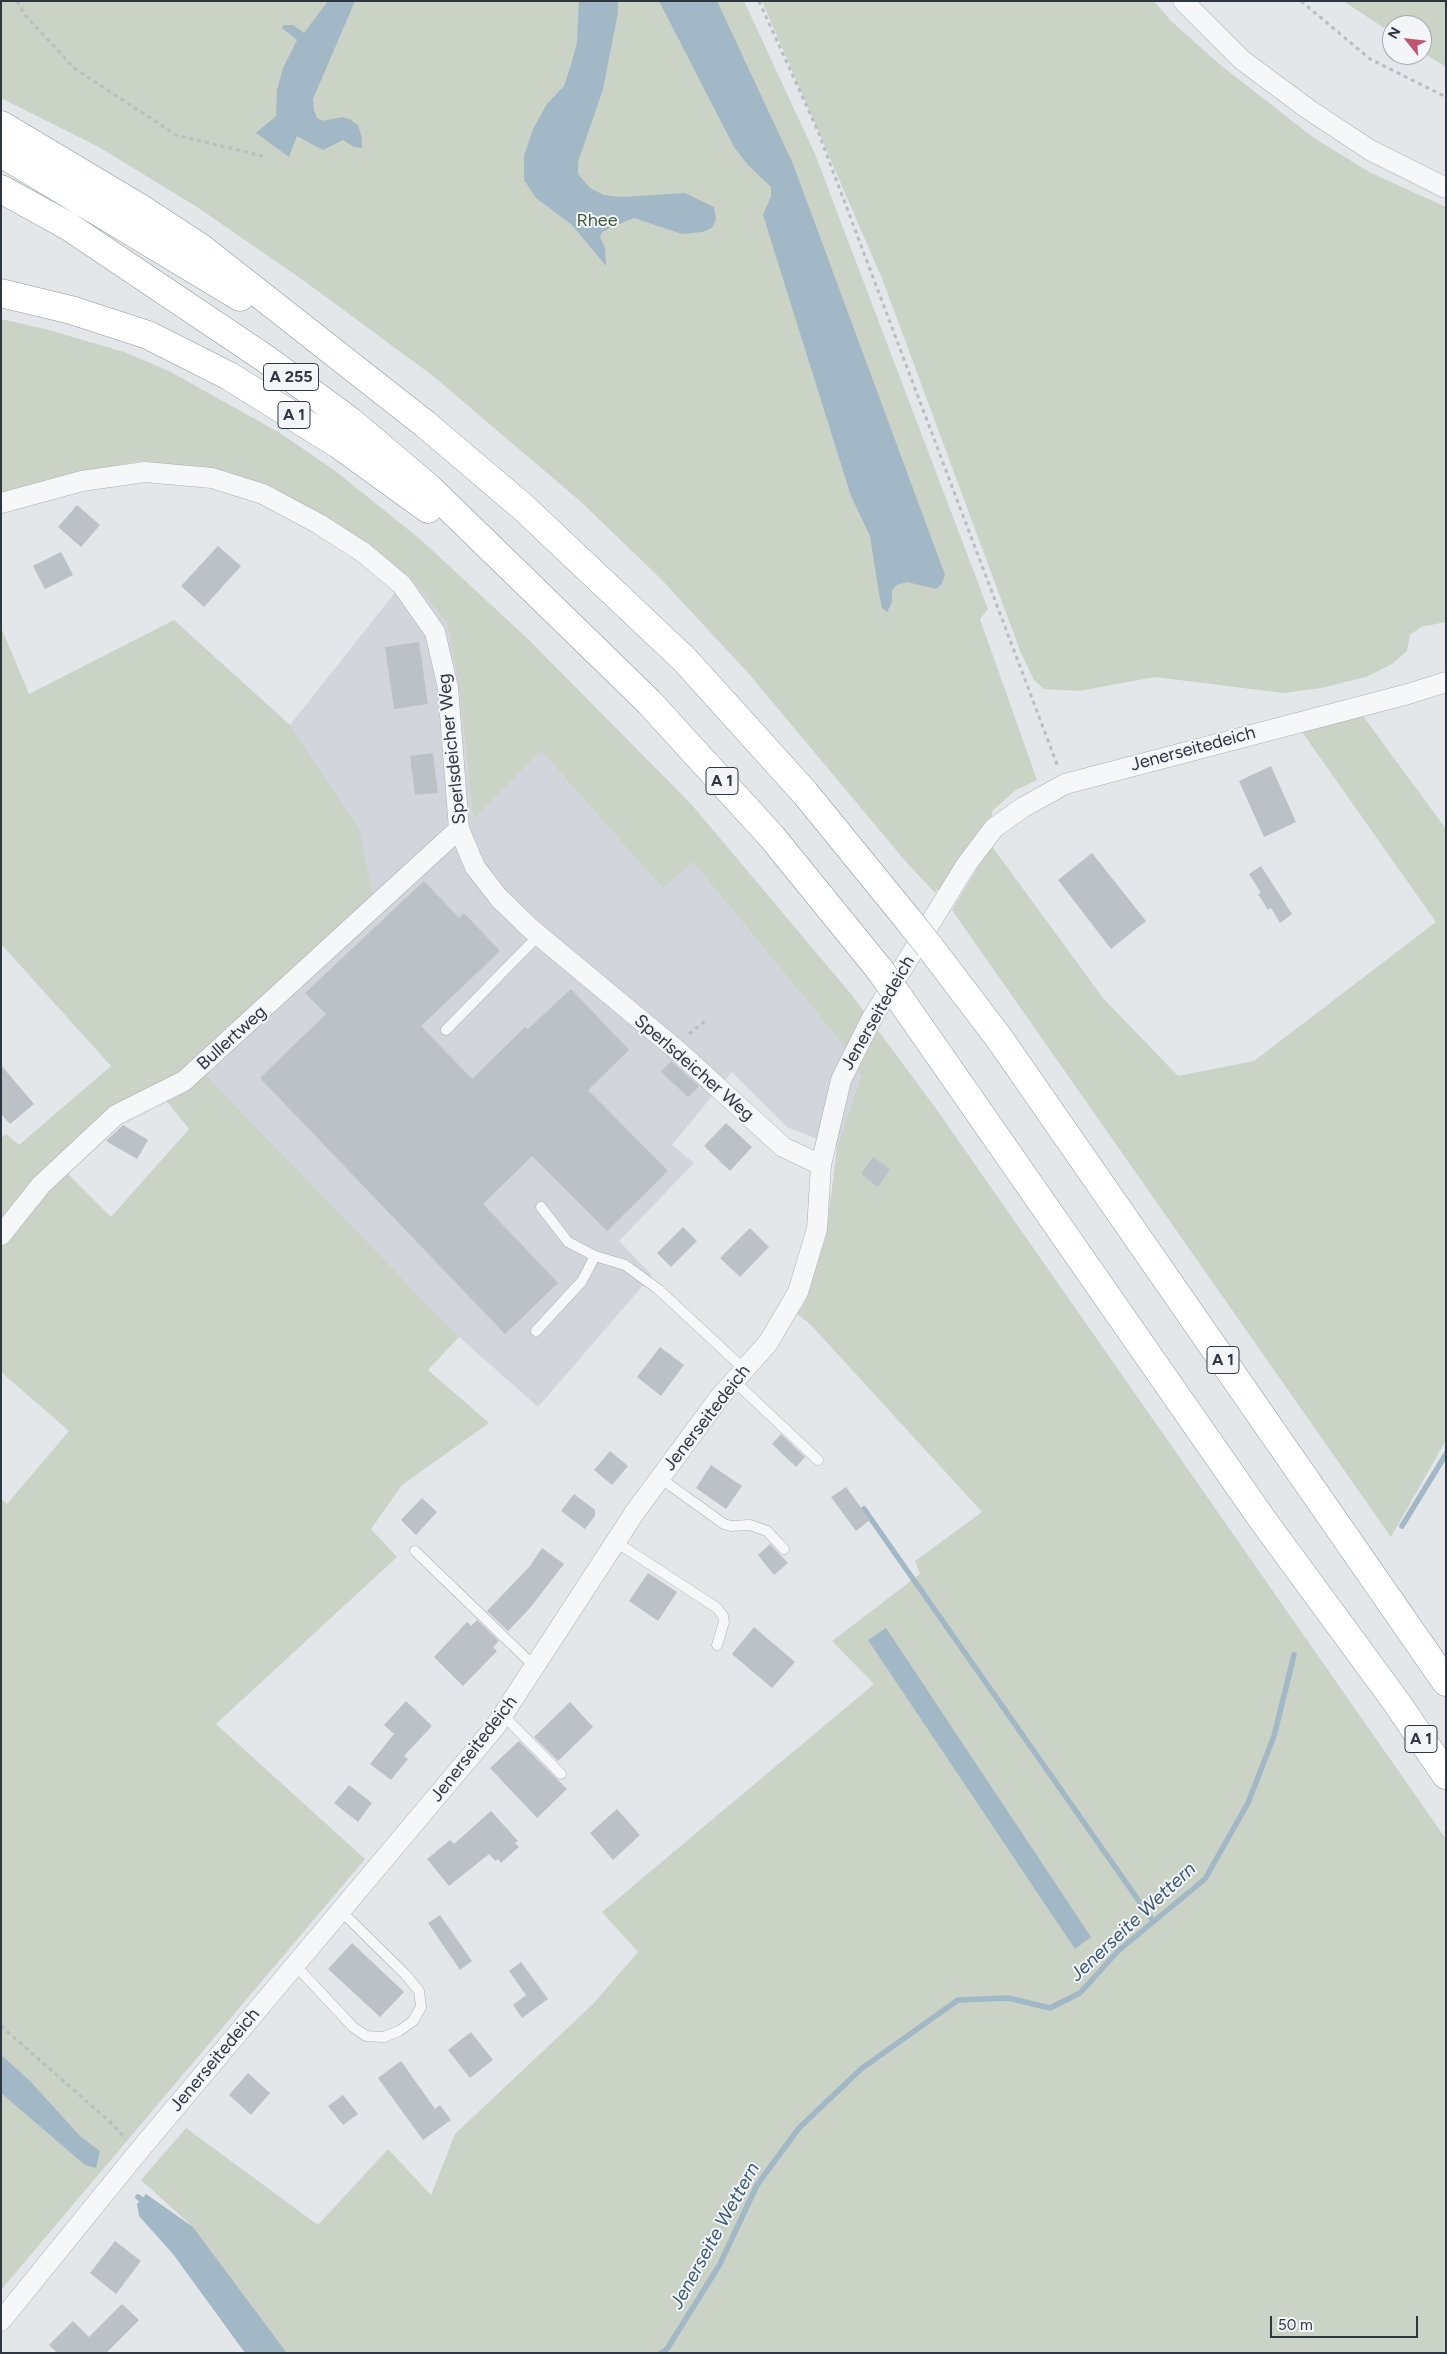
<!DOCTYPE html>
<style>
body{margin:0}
#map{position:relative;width:1447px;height:2354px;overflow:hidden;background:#e4e7ea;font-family:Figtree,sans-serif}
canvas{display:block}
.frame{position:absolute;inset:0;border:2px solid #2d3641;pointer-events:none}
.north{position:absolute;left:1382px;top:15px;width:50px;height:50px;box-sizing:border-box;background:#f3f5f8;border:1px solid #a4a9af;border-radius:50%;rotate:299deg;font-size:14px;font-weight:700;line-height:20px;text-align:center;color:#2d3641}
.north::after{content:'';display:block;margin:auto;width:18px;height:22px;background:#c15672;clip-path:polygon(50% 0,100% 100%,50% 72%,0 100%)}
.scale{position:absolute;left:1270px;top:2316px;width:148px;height:22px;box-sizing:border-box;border:2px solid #2d3641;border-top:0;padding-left:6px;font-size:15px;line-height:18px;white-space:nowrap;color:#2d3641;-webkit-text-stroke:4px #f3f5f8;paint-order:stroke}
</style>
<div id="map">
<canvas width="1447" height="2354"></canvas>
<div class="frame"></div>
<div class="north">N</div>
<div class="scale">50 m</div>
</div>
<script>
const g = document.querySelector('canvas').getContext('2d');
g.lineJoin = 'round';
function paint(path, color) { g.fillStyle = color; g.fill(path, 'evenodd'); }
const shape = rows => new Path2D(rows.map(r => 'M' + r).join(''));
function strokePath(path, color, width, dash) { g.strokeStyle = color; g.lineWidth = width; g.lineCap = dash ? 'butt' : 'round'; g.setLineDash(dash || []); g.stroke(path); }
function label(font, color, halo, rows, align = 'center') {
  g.font = font + ' Figtree,sans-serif'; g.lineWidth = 4; g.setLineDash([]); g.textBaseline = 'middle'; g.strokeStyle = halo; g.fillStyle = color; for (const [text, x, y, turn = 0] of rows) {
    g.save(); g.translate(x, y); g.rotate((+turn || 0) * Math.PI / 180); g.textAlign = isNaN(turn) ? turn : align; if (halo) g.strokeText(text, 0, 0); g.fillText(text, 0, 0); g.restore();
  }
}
paint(shape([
 [408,576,447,623,459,688,473,820,541,751,663,889,693,862,849,1052,861,1077,837,1147,787,1127,732,1072,672,1145,694,1163,619,1241,652,1275,538,1407,459,1337,193,1062,359,827,290,725]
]), '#d2d6dc');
paint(shape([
 [1,1,744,1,815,154,988,609,980,619,1037,780,1016,790,992,811,992,816,976,835,944,897,937,889,935,893,907,863,749,674,660,578,580,501,433,376,307,283,197,207,97,146,1,98],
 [762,1,1154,1,1170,20,1218,63,1314,138,1371,173,1446,207,1446,622,1421,627,1410,635,1407,651,1392,664,1366,677,1321,688,1283,693,1155,677,1079,691,1044,689,1034,680,1021,653,883,281],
 [1343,1,1446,1,1446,67,1422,52,1422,25,1392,25,1392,33],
 [1,319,49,330,124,352,169,371,280,433,334,470,420,539,527,638,692,805,851,994,937,1110,1446,1839,1446,2353,287,2353,193,2227,141,2180,186,2128,318,2225,388,2149,431,2195,455,2134,594,2003,638,1952,602,1912,874,1684,832,1641,920,1574,915,1561,982,1512,810,1324,797,1314,803,1306,826,1236,837,1147,861,1077,849,1052,693,862,663,889,541,751,473,820,459,688,447,623,408,576,370,548,217,470,142,461,76,472,1,494],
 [174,620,290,725,359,827,373,898,179,1074,114,1111,1,1227,1,1138,6,1134,19,1145,111,1066,1,944,1,627,29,694],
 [1363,716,1446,829,1446,1440,1391,1537,952,910,991,845,1103,998,1178,1076,1254,1061,1436,922,1302,732],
 [203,1072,459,1337,428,1370,489,1423,402,1485,371,1529,397,1557,216,1724,365,1859,1,2290,1,1499,7,1504,69,1431,1,1372,1,1247,65,1171,111,1217,189,1129,165,1099]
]), '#cad3c6');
paint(shape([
 [328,1,355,1,313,99,314,110,317,118,323,121,342,117,349,119,358,125,362,138,362,148,354,147,343,140,323,150,297,136,289,157,256,133,276,116,277,90,283,68,297,40,282,28,284,25,293,25,304,33],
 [579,1,618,1,618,13,603,89,578,162,578,174,590,188,604,195,621,197,685,193,714,207,716,219,712,228,702,232,682,234,634,218,617,225,602,232,600,237,605,248,606,266,572,225,536,198,524,180,524,156,533,129,547,104,564,86,571,65,577,42],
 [659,1,717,1,793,164,945,575,941,585,936,589,907,582,897,585,892,590,892,602,887,612,882,608,879,594,870,536,851,496,763,215,771,196,771,187,748,165,734,147],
 [886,1628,1091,1937,1075,1949,868,1640],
 [1,2055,29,2080,81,2137,100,2151,96,2168,85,2165,1,2093],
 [146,2194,193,2227,287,2353,245,2353,173,2254,139,2216,137,2204]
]), '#a2b8c6');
strokePath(shape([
 [864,1509,1153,1921],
 [1402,1526,1446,1454],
 [138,2197,146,2203],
 [661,2353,667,2349,720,2264,757,2185,799,2128,861,2069,958,2000,1008,1998,1050,2008,1080,1993,1118,1951,1205,1879,1248,1803,1274,1736,1294,1655]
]), '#a2b8c6', 5.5);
paint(shape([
 [77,505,100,525,81,547,58,527],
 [218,546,241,566,204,607,181,586],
 [61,552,73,575,45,589,33,566],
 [419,642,428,704,394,709,385,647],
 [433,753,438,793,415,795,410,756],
 [1271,766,1296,822,1264,837,1239,781],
 [1092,853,1146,921,1111,949,1058,880],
 [1261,866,1292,914,1280,923,1271,908,1268,910,1258,894,1261,893,1249,874],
 [424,881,459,918,464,913,500,951,421,1026,472,1079,525,1027,528,1029,571,989,629,1050,588,1090,668,1171,607,1231,532,1156,483,1204,558,1283,505,1334,260,1078,326,1014,305,993],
 [671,1061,699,1086,688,1097,661,1072],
 [1,1065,34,1104,10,1124,1,1114],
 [726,1123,752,1147,730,1171,704,1146],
 [123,1125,148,1140,137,1159,106,1141],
 [873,1157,890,1169,878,1187,861,1174],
 [683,1227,697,1241,671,1267,657,1253],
 [750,1228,769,1247,740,1277,720,1258],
 [660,1347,684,1365,661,1396,637,1377],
 [781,1434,805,1457,796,1467,772,1444],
 [610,1451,628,1466,612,1485,594,1470],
 [711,1465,742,1486,726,1509,696,1488],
 [846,1487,870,1520,856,1531,831,1497],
 [574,1494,595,1510,595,1516,585,1529,561,1511],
 [422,1498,437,1512,416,1535,401,1520],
 [770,1544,788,1563,774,1575,758,1555],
 [542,1548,564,1564,530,1608,508,1631,487,1611,530,1566],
 [648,1573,677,1592,658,1621,629,1601],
 [477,1620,499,1641,493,1647,497,1651,463,1686,434,1657,467,1622,471,1626],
 [754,1627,795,1662,772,1688,732,1654],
 [406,1701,432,1726,404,1756,408,1759,391,1780,370,1764,394,1734,384,1725],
 [570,1702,593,1727,558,1761,534,1737],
 [519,1741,567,1789,537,1818,490,1768],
 [349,1785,372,1803,358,1822,334,1803],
 [617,1809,640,1835,613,1860,590,1833],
 [491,1811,518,1841,515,1843,519,1847,501,1863,498,1859,495,1861,489,1854,449,1886,427,1859,450,1840,454,1844],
 [440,1915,472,1961,460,1970,428,1923],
 [352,1943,404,1992,380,2017,328,1969],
 [521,1962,548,1999,522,2018,513,2005,526,1995,509,1971],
 [471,2032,493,2060,470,2078,448,2050],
 [401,2061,435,2109,440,2105,451,2120,423,2140,378,2078],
 [248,2073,270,2093,251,2115,229,2095],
 [343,2095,358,2114,343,2125,328,2106],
 [115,2241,141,2261,116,2294,90,2273],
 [122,2304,139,2320,106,2353,57,2353,49,2345,73,2321,89,2337]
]), '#bbc1c6');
const service = shape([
 [446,1030,539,935],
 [541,1207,568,1242,595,1256,625,1265,658,1289,744,1369],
 [536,1331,582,1281,595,1256],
 [734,1381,818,1460],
 [660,1478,724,1524,731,1526,750,1525,767,1531,784,1549],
 [616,1542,717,1608,723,1616,724,1622,717,1645],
 [415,1551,535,1667],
 [503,1715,561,1774],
 [295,1965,353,2027,366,2036,384,2037,399,2031,413,2021,421,2007,419,1991,405,1974,341,1911]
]);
const minor = shape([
 [1183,1,1242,60,1308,109,1370,150,1446,188],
 [1,503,82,481,145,472,212,478,263,494,319,524,364,553,402,585,435,632,448,688,459,829,475,867,499,898,530,928,678,1051,783,1147,821,1165],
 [1,1235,41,1185,116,1115,184,1081,459,829],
 [1,2321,138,2152,495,1727,635,1512,719,1398,768,1343,798,1292,817,1229,821,1165,841,1080,872,1018,966,865,994,828,1022,808,1065,784,1408,694,1446,682]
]);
const motorway = shape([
 [1,125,140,208,201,248,425,424,524,508,685,660,805,793,910,922],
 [1,153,240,297],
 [1,189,68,226,266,359,350,421,429,488,649,702,772,837,880,970],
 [1,293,71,310,148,335,229,376,338,444,428,509],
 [929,946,999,1038,1446,1682],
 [898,996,1262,1519,1397,1703,1446,1775]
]);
strokePath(service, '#a9aeb4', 11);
strokePath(minor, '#a9aeb4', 21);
strokePath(motorway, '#8c969f', 29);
strokePath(shape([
 [17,1,26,16,74,68,176,135,263,156],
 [759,1,817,129,1058,767],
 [1301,1,1370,59,1446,97],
 [689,1034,706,1020],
 [1,2026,110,2122,126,2139]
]), '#babdc2', 3, [4, 4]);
strokePath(service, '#f6f7f9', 10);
strokePath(minor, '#f6f7f9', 20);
strokePath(motorway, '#fff', 28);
const motorwayBridge = shape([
 [910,922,929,946],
 [880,970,898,996]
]);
strokePath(motorwayBridge, '#8c969f', 29, []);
strokePath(motorwayBridge, '#fff', 28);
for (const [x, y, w] of [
 [291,377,55],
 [294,415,32],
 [722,781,32],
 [1223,1360,32],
 [1421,1739,32]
]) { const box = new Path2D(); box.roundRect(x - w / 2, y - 13.5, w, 27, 4); g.fillStyle = '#f3f5f8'; g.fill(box); strokePath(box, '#2d3641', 1); }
label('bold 16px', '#2d3641', null, [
 ["A 255",291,377],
 ["A 1",294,415],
 ["A 1",722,781],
 ["A 1",1223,1360],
 ["A 1",1421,1739]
]);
label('18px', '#455b3c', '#f3f5f8', [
 ["Rhee",597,221]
]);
label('18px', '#2d3641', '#f3f5f8', [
 ["Sperlsdeicher Weg",452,749,-96],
 ["Jenerseitedeich",1193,749,-15],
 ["Jenerseitedeich",878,1013,-60],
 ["Bullertweg",232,1038,-42],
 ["Sperlsdeicher Weg",694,1068,41],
 ["Jenerseitedeich",707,1418,-52],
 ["Jenerseitedeich",474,1749,-52],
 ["Jenerseitedeich",215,2060,-50]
]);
label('italic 19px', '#3b5971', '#f3f5f8', [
 ["Jenerseite Wettern",1133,1922,-43],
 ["Jenerseite Wettern",715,2236,-61]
]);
</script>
